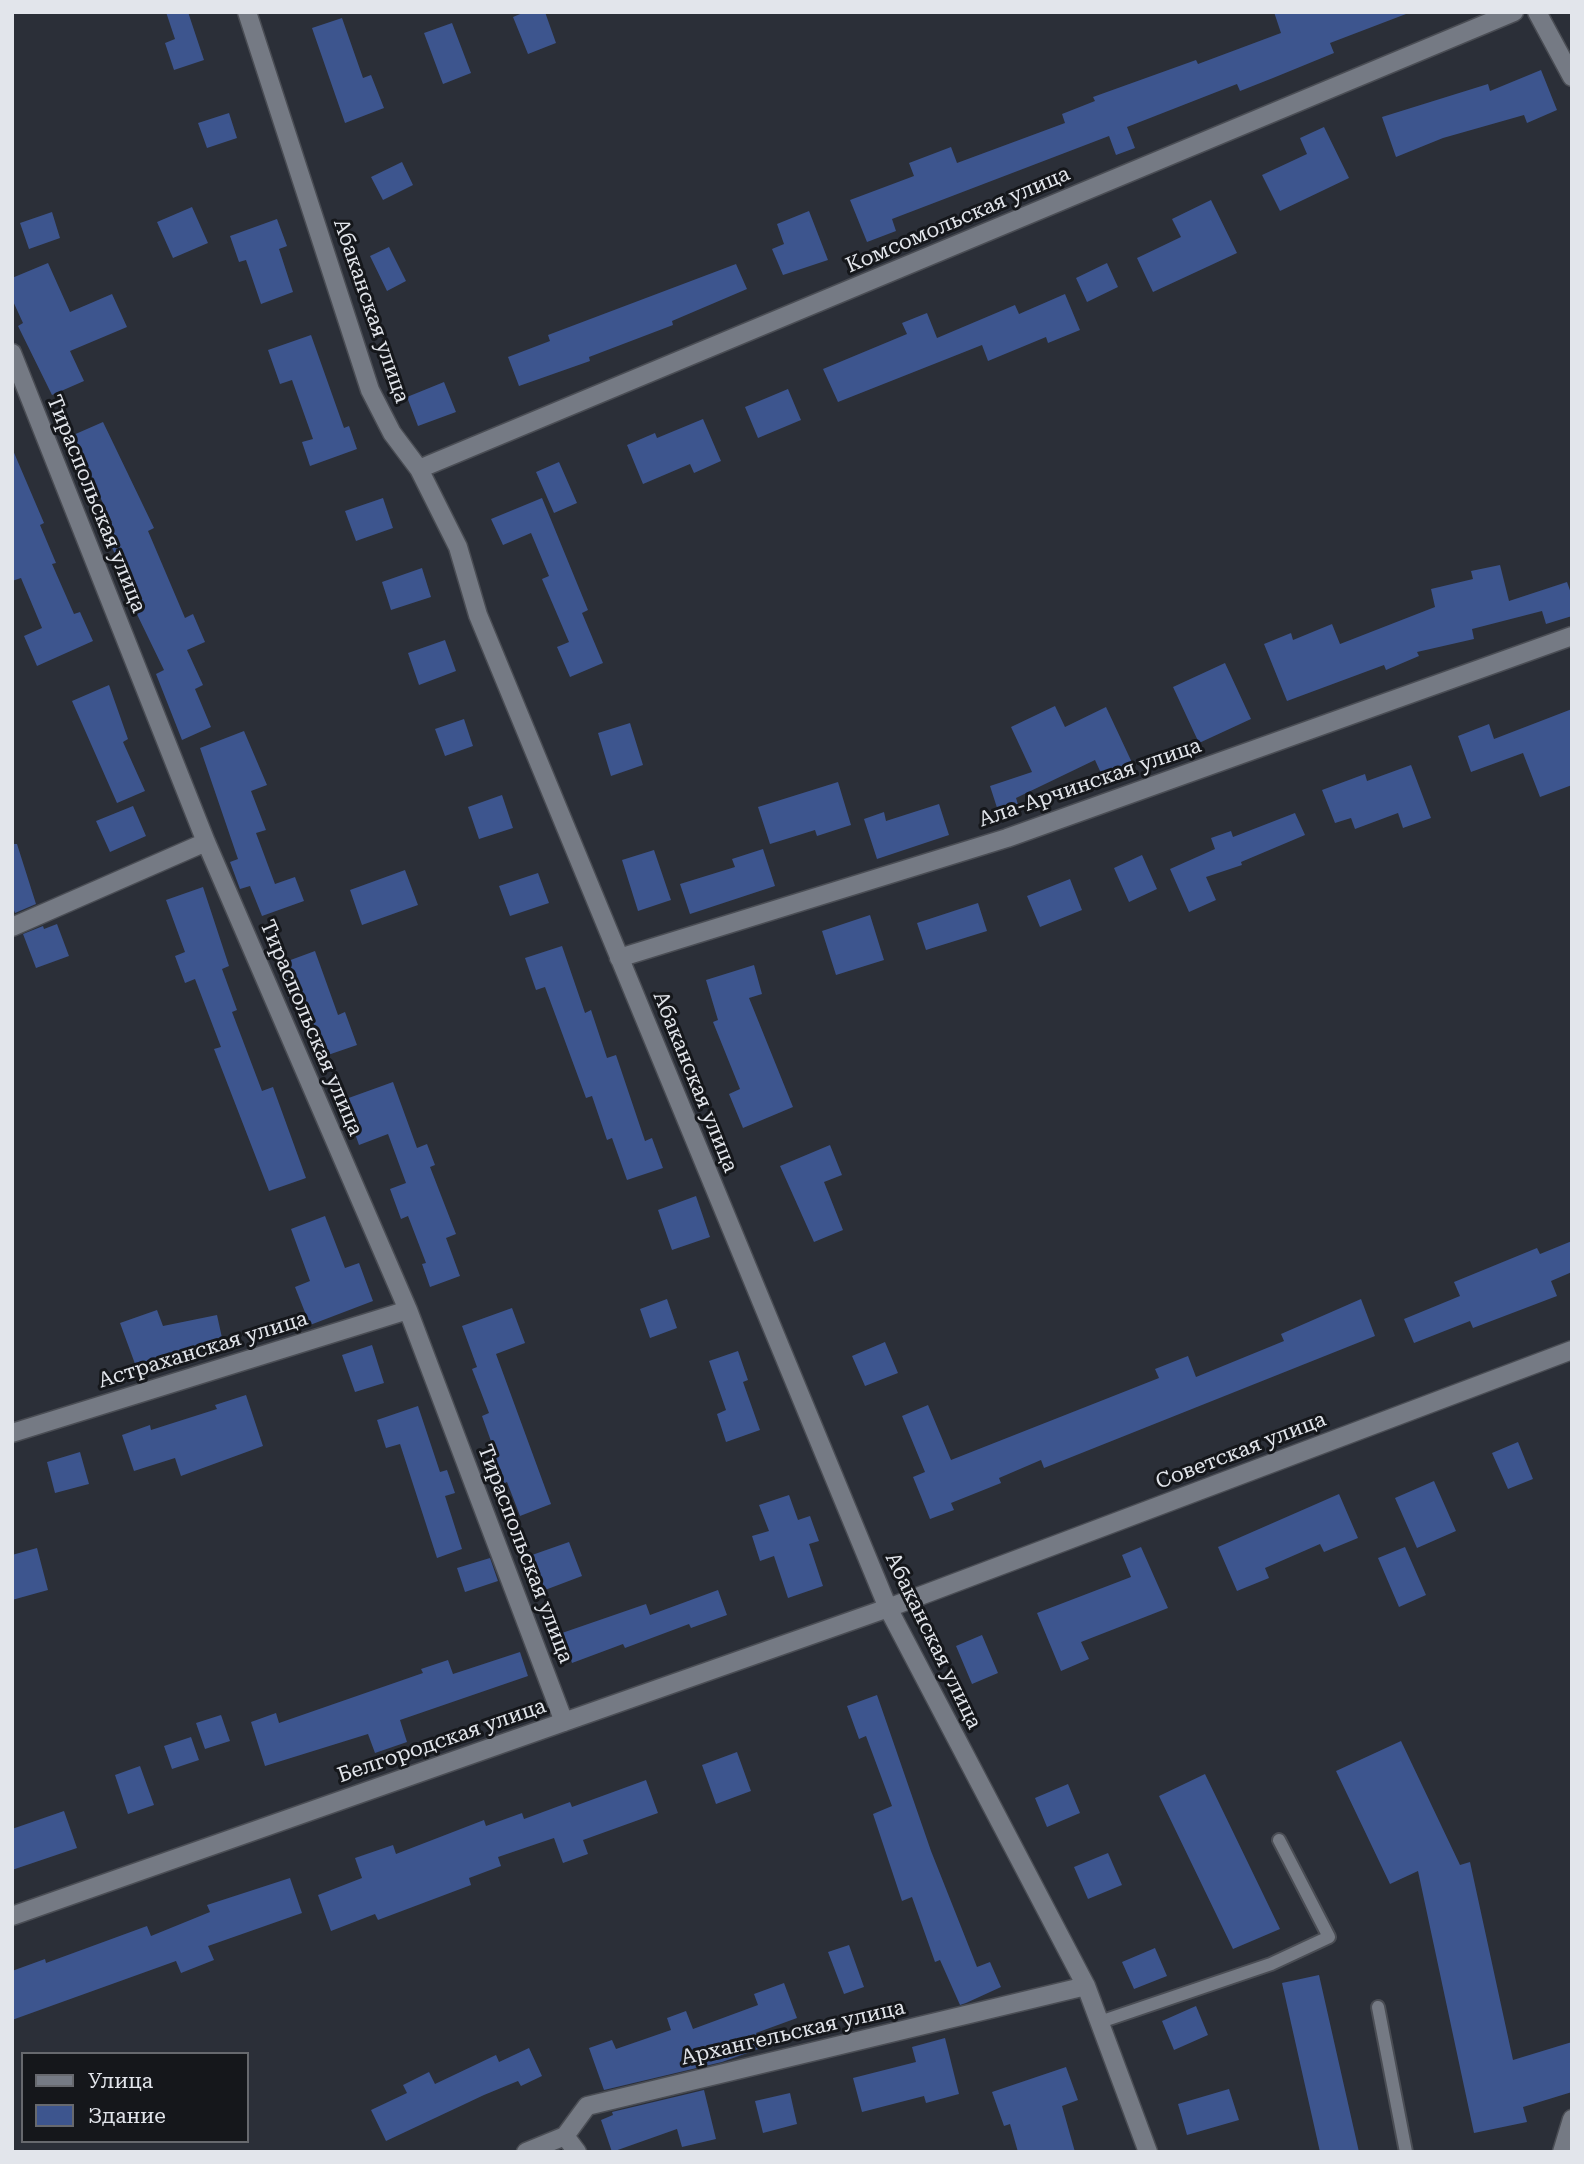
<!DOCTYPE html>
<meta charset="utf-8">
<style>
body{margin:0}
#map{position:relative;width:1584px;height:2164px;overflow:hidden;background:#2b2f38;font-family:"Roboto Serif",serif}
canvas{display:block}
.frame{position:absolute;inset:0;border:14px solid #e2e5eb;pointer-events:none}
.legend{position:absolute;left:21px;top:2052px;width:228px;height:91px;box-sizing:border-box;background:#15171b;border:2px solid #67696e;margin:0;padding:9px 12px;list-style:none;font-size:21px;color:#e2e5eb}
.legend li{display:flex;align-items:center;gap:14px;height:35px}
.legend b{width:35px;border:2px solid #67696e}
</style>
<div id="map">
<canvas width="1584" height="2164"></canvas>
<div class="frame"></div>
<ul class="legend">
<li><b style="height:9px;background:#757a84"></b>Улица</li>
<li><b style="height:19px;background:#3d558e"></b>Здание</li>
</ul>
</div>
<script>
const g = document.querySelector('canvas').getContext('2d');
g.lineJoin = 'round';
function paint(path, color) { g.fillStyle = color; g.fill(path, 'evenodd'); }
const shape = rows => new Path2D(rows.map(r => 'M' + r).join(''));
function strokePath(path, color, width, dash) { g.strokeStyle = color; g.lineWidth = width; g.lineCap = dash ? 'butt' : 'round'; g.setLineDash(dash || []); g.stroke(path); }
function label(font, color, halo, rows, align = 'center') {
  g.font = font + ' "Roboto Serif",serif'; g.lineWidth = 6; g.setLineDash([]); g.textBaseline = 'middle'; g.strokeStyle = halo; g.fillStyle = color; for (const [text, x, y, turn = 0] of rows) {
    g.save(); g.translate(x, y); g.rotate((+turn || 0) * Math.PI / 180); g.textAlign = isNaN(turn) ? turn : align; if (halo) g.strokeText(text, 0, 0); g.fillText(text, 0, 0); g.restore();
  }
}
paint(shape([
 [166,12,188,12,204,60,174,70,165,43,175,39],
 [525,12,545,12,556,43,528,54,513,17],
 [1274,12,1406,14,1330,43,1334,53,1273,78,1240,91,1237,84,1127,127,1135,148,1116,155,1109,136,892,219,896,231,867,242,850,200,914,176,909,163,951,147,957,163,1065,123,1062,114,1095,101,1093,97,1196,60,1198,64,1281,33],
 [342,18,363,78,371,75,384,108,345,123,312,28],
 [452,23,471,73,443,84,424,33],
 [1541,70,1557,110,1527,123,1524,115,1443,138,1396,157,1382,117,1488,84,1490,91],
 [229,113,237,138,207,148,198,123],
 [1324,127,1349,178,1280,211,1262,175,1307,154,1300,138],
 [402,162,413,185,383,200,371,177],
 [1211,200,1237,253,1153,292,1137,258,1181,237,1172,219],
 [192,207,208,243,173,258,157,222],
 [809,211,828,260,783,275,772,249,784,244,777,224],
 [52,212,60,238,29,249,20,223],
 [277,219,287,246,279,249,293,292,261,304,246,260,239,262,230,236],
 [389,247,406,281,387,291,370,256],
 [48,263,70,312,112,294,127,327,70,351,84,381,52,395,18,326,23,323,12,299,12,278],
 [1107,263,1118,287,1087,302,1076,278],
 [736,264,747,289,672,321,673,325,589,357,590,361,519,386,508,357,550,341,548,335],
 [1065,294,1080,330,1048,343,1046,337,988,361,982,345,838,402,823,369,907,334,902,323,927,313,937,338,1015,305,1019,314],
 [311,335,344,428,349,426,357,449,310,466,302,442,313,439,292,380,280,384,268,350],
 [444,382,456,412,418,426,407,397],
 [788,389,801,420,758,438,745,407],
 [703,419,721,461,694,473,690,464,643,484,627,445,655,433,657,438],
 [103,422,154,528,148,531,185,618,193,614,205,642,187,650,203,685,195,689,211,727,182,740,156,674,164,670,132,604,138,602,102,527,112,522,71,436],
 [12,448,44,523,40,525,56,563,52,564,74,614,80,612,93,641,37,666,24,636,42,628,21,578,12,581],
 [559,462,577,503,554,513,536,472],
 [383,498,393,528,356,541,345,511],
 [542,498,588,610,582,613,603,663,570,677,557,647,569,642,542,579,549,576,531,533,503,545,491,519],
 [1500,565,1509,601,1567,582,1572,596,1572,616,1546,624,1542,611,1472,629,1474,639,1417,652,1419,656,1386,670,1384,665,1287,701,1264,644,1291,633,1293,640,1332,624,1340,644,1435,607,1431,589,1473,579,1471,571],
 [422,568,431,597,391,610,382,582],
 [445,640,456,671,419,685,408,653],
 [1225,663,1251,719,1199,743,1173,687],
 [109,685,128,739,123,742,145,791,117,803,72,701],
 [1055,706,1065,727,1106,707,1135,769,1105,782,1095,760,1016,798,1020,811,1000,817,990,786,1032,772,1011,727],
 [1572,709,1572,785,1540,797,1523,753,1471,772,1458,736,1489,724,1494,739],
 [464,719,473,746,445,756,435,729],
 [630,723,643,765,611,776,598,733],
 [244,731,267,785,251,791,266,830,256,833,275,884,295,877,304,901,262,916,250,886,240,889,230,862,238,859,200,748],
 [1411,765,1431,818,1403,828,1398,813,1355,829,1351,818,1335,823,1322,790,1365,774,1367,781],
 [838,782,851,825,817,836,815,830,770,844,758,807],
 [502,795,513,828,479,839,468,807],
 [939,804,949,835,877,859,864,819,884,812,886,821],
 [133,806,146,836,110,852,96,821],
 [1295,813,1305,835,1241,862,1242,865,1206,877,1216,900,1189,912,1170,869,1215,849,1211,838,1231,831,1233,837],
 [12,844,17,844,36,904,15,913,12,905],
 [763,849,775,886,690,914,680,884,735,867,732,859],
 [654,850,671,900,638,911,622,860],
 [1142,855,1157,889,1129,902,1114,868],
 [405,870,418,905,362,925,350,890],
 [538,873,549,903,510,916,499,886],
 [1070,879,1082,910,1040,927,1027,896],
 [203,887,229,966,222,969,237,1010,232,1012,262,1091,273,1087,306,1178,269,1191,214,1049,221,1047,195,979,185,983,175,956,185,952,166,900],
 [978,903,987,931,926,950,917,923],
 [870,915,884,960,836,975,822,931],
 [57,924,69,956,36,968,23,934,43,926,44,929],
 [562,946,585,1013,591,1010,607,1058,616,1055,645,1141,652,1138,663,1168,627,1180,612,1138,607,1140,592,1096,586,1098,545,987,536,990,525,958],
 [315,951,338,1015,345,1012,357,1045,325,1056,303,993,289,998,277,965],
 [754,965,762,994,749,998,793,1107,743,1128,729,1094,740,1089,713,1022,718,1020,706,980],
 [393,1082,417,1148,427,1144,435,1165,430,1167,456,1234,446,1238,460,1276,430,1287,422,1264,426,1263,408,1216,401,1219,390,1189,406,1183,388,1134,359,1145,343,1100],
 [830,1145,842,1175,824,1182,843,1230,814,1242,780,1166],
 [696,1196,710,1237,672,1250,658,1210],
 [325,1216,345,1268,359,1263,373,1301,310,1325,295,1287,310,1281,291,1229],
 [1572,1241,1572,1272,1551,1281,1557,1296,1473,1328,1470,1321,1414,1343,1404,1319,1460,1296,1454,1282,1537,1248,1540,1254],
 [667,1299,677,1328,650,1338,640,1309],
 [1361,1299,1375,1336,1044,1468,1041,1460,999,1478,1001,1483,951,1503,954,1510,930,1519,913,1477,925,1472,902,1416,928,1405,951,1460,1159,1378,1155,1369,1188,1356,1196,1377,1284,1341,1281,1334],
 [512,1308,525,1343,496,1354,551,1504,520,1516,507,1482,503,1484,494,1459,497,1458,482,1416,489,1413,472,1369,477,1367,462,1326],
 [157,1310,163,1326,217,1315,224,1347,179,1356,138,1372,120,1323],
 [885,1342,898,1373,865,1386,852,1356],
 [372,1345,384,1383,355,1392,342,1355],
 [738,1351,748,1380,743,1382,760,1430,726,1442,717,1414,726,1410,709,1361],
 [246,1395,263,1446,181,1476,175,1458,134,1471,122,1435,150,1425,151,1430,217,1409,215,1405],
 [418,1406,440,1472,447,1470,455,1493,445,1496,462,1549,437,1558,400,1444,386,1448,377,1420],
 [1518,1442,1533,1479,1508,1489,1492,1453],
 [80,1452,89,1484,55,1493,47,1462],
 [1434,1481,1456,1531,1417,1548,1395,1498],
 [1339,1494,1358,1538,1324,1552,1320,1544,1265,1568,1269,1578,1237,1591,1218,1547],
 [789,1495,798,1520,810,1516,819,1541,809,1544,823,1586,788,1598,774,1556,760,1561,752,1536,769,1531,759,1505],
 [569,1542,582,1576,545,1590,532,1555],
 [1141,1547,1168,1608,1081,1642,1089,1659,1061,1671,1037,1613,1131,1577,1122,1555],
 [1405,1547,1426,1595,1399,1607,1378,1558],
 [37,1548,48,1590,12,1600,12,1555],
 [490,1558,498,1581,465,1592,457,1568],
 [718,1590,727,1615,691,1628,689,1624,625,1648,623,1644,572,1663,562,1633,646,1604,650,1615],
 [982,1635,998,1673,972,1684,956,1646],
 [520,1652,528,1676,400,1720,407,1742,375,1753,368,1734,265,1766,251,1722,276,1713,279,1723,423,1673,421,1669,448,1660,453,1674],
 [877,1695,931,1851,977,1967,990,1962,1001,1987,966,2003,960,2005,940,1960,935,1962,912,1897,902,1901,873,1814,892,1806,866,1736,859,1739,847,1706],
 [221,1715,230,1741,205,1749,196,1723],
 [191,1737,199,1760,172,1769,164,1746],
 [1401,1741,1460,1865,1470,1862,1513,2060,1572,2042,1572,2092,1523,2107,1527,2122,1474,2133,1418,1871,1390,1884,1336,1771],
 [737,1752,751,1791,716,1804,702,1765],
 [140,1766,154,1805,128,1814,115,1775],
 [1205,1774,1280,1929,1233,1949,1159,1796],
 [646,1780,658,1813,583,1840,588,1854,563,1863,554,1838,498,1857,501,1866,469,1878,471,1885,378,1920,375,1914,331,1931,318,1895,362,1878,355,1858,393,1845,396,1854,484,1820,486,1826,522,1813,524,1819,570,1802,572,1807],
 [1068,1784,1080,1813,1047,1827,1035,1798],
 [64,1811,77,1848,12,1870,12,1829],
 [1108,1853,1122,1885,1088,1899,1074,1867],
 [290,1878,302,1913,208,1946,214,1960,181,1973,176,1961,12,2020,12,1971,45,1959,46,1963,147,1926,151,1936,210,1912,207,1905],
 [849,1945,864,1987,844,1994,828,1952],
 [1155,1948,1167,1976,1134,1989,1122,1962],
 [1319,1975,1359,2152,1320,2152,1282,1983],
 [784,1983,797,2018,756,2033,761,2048,722,2062,604,2090,589,2048,612,2040,616,2049,671,2030,667,2018,686,2011,693,2029,758,2005,754,1994],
 [1196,2006,1208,2035,1174,2050,1162,2021],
 [945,2038,959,2094,926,2103,924,2096,862,2112,853,2078,916,2062,912,2047],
 [529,2048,542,2076,521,2086,518,2081,484,2095,386,2141,371,2110,407,2093,403,2085,429,2072,435,2084,496,2055,499,2062],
 [1066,2067,1078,2100,1062,2106,1075,2152,1018,2152,1010,2124,1004,2126,992,2092],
 [1229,2089,1239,2120,1187,2135,1178,2104],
 [704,2090,716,2139,682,2147,677,2129,612,2152,601,2120,613,2115,612,2112],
 [790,2093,797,2124,763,2133,755,2101]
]), '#3d558e');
const lane = shape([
 [1378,2007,1406,2152],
 [1100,2022,1271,1964,1329,1937,1279,1840]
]);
const street = shape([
 [247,12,370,390,392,433,419,469,458,547,478,615,888,1608,1086,1986,1148,2152],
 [1537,12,1572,77],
 [12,353,206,842,408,1310,564,1722],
 [419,469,1514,12],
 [12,927,206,842],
 [619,958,1007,838,1572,636],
 [12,1433,408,1310],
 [12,1916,888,1608,1572,1350],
 [565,2136,577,2152],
 [526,2152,565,2136,587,2106,1086,1986],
 [1562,2152,1572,2119]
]);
strokePath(lane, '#4a4d54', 16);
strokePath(street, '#4a4d54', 21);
strokePath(lane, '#757a84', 12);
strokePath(street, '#757a84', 18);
label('21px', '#e2e5eb', '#15171b', [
 ["Комсомольская улица",958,220,-23],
 ["Абаканская улица",371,311,71],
 ["Тираспольская улица",96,504,68],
 ["Ала-Арчинская улица",1090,783,-19],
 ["Тираспольская улица",311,1028,67],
 ["Абаканская улица",695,1082,68],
 ["Астраханская улица",203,1350,-17],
 ["Советская улица",1241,1451,-21],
 ["Тираспольская улица",525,1554,69],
 ["Абаканская улица",933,1641,64],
 ["Белгородская улица",442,1741,-19],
 ["Архангельская улица",793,2033,-13]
]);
</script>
